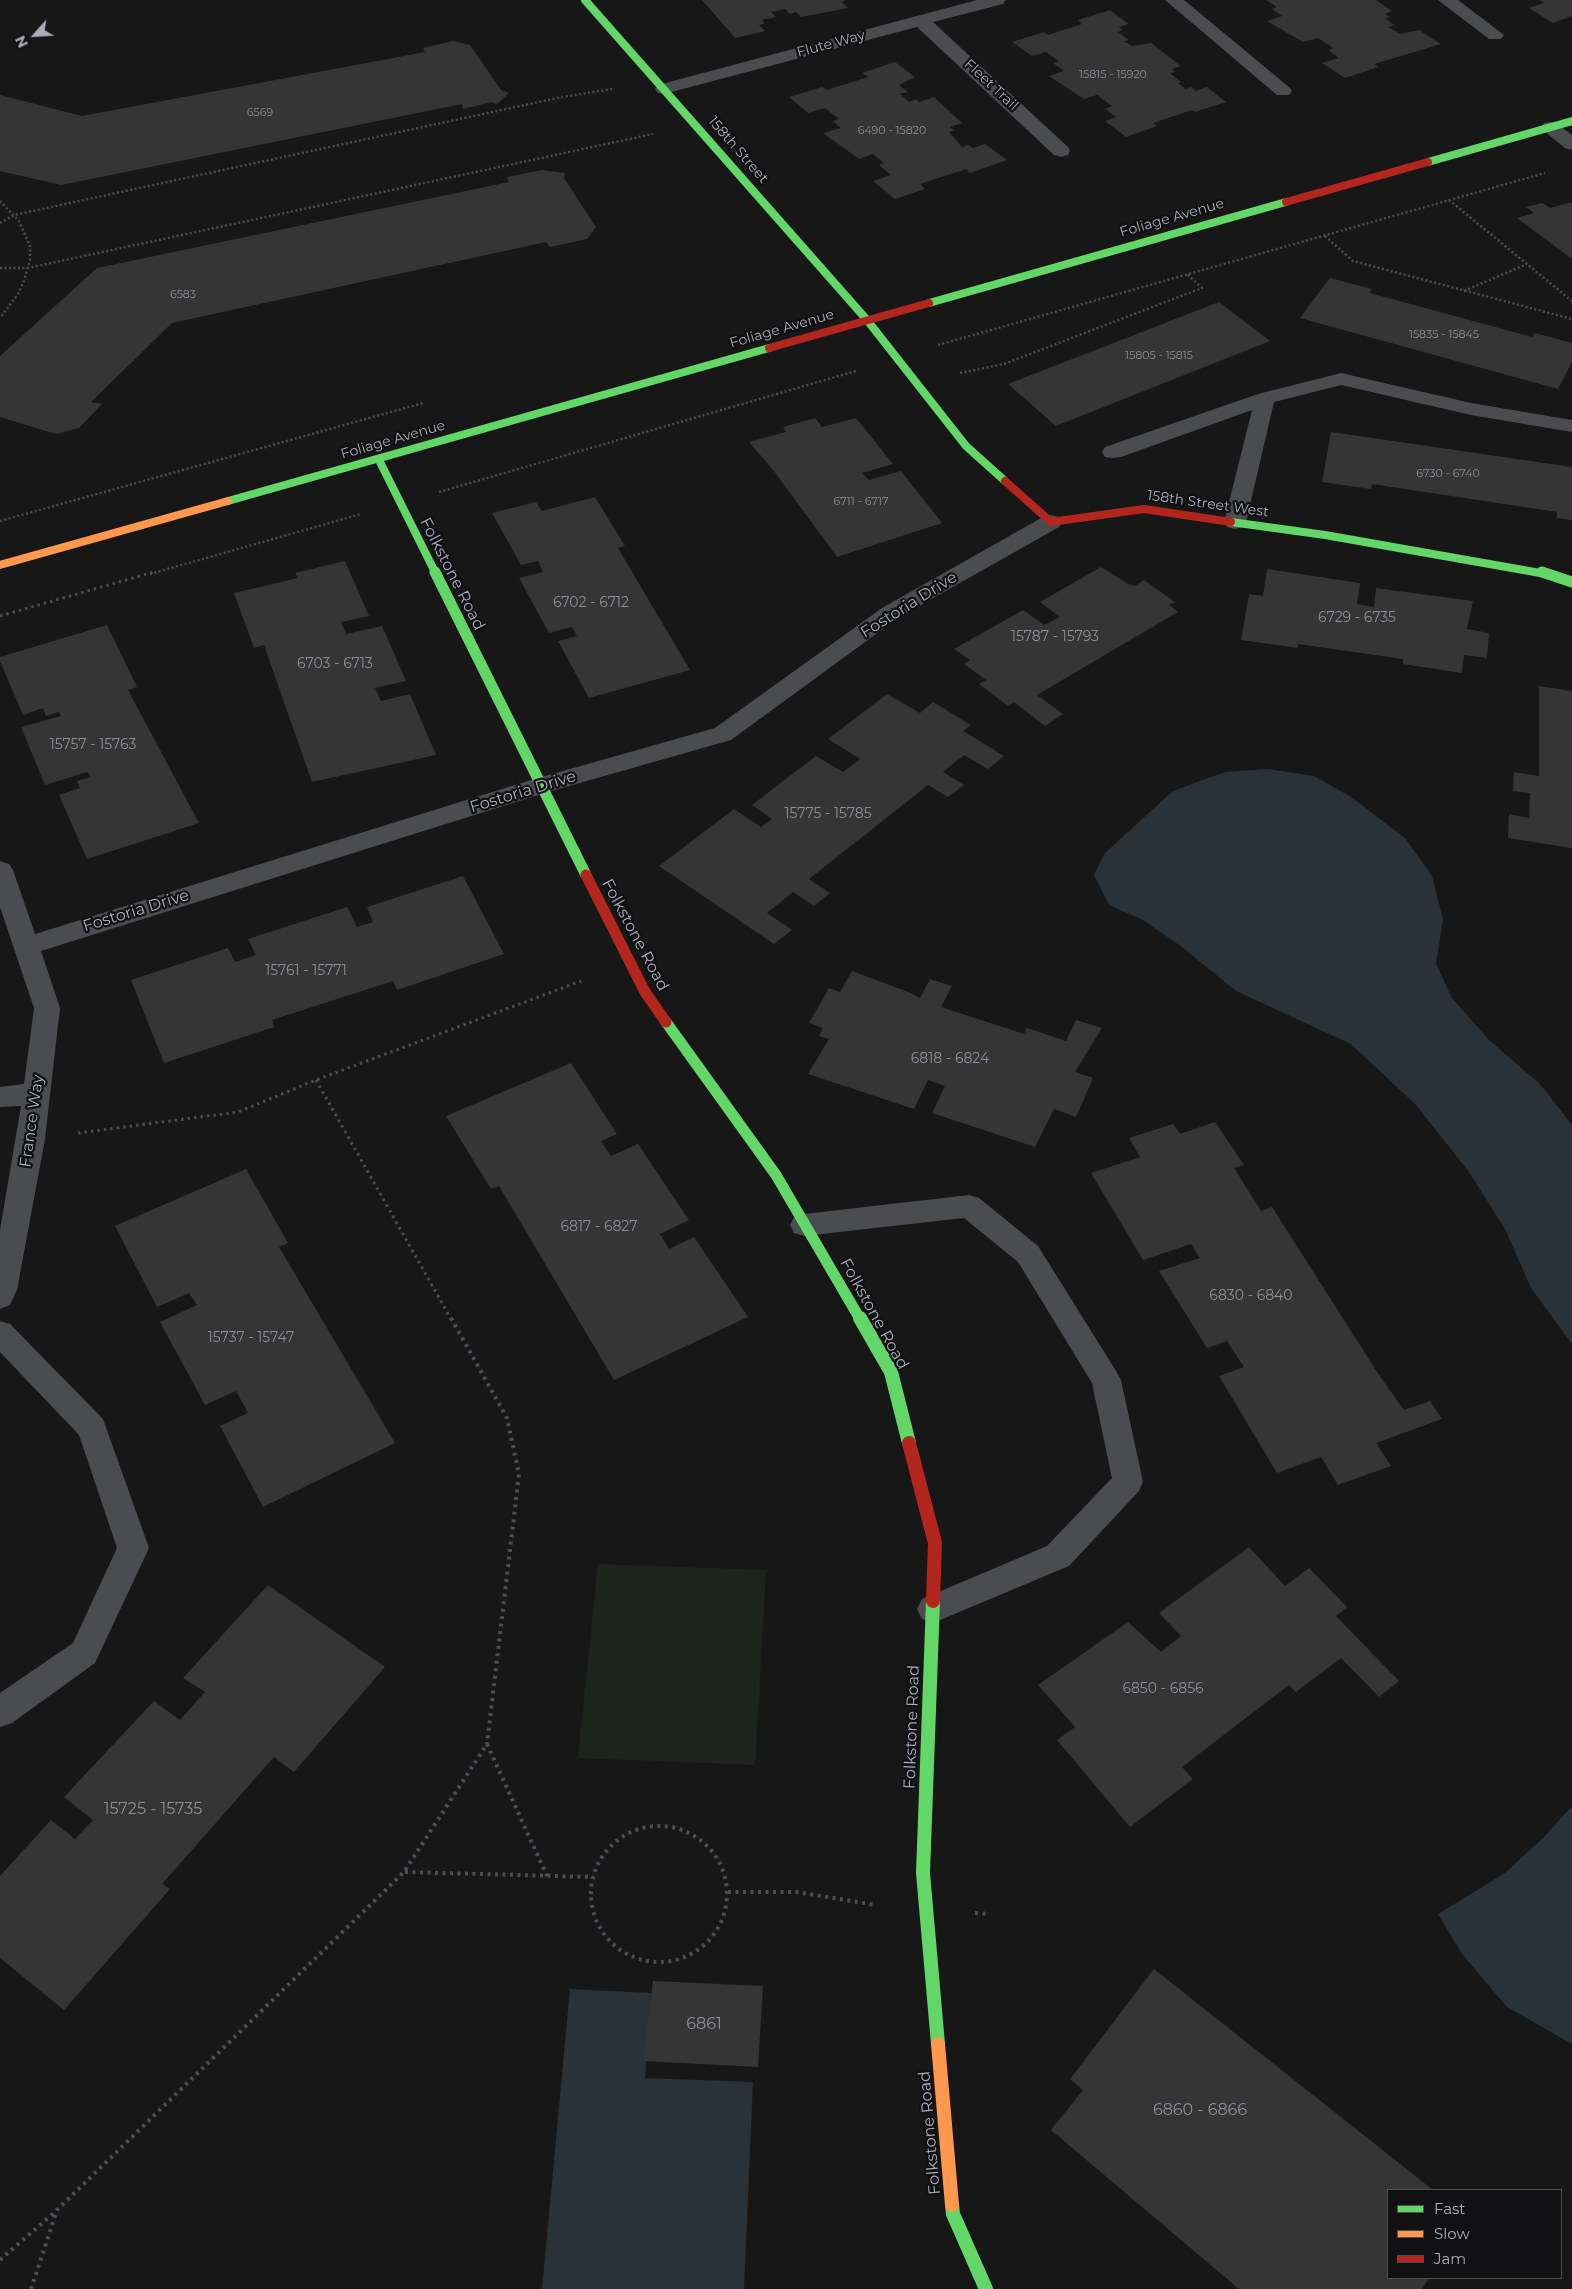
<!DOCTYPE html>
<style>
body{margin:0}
#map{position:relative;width:1572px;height:2289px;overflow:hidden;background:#171717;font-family:Montserrat,sans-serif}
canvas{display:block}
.legend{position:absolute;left:1387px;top:2189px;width:175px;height:90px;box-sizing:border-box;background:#111113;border:1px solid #4d4f55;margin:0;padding:6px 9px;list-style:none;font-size:15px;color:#a8adb8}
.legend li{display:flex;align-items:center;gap:10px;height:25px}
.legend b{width:25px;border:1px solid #4d4f55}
.north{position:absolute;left:10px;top:10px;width:50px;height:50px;-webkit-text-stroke:4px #111113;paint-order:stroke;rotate:244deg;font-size:14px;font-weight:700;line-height:20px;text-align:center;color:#a8adb8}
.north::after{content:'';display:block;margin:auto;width:18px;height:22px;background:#a8adb8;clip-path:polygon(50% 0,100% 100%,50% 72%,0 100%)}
</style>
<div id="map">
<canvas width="1572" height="2289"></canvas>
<ul class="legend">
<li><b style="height:6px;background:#63d668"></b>Fast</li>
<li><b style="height:6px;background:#ff974d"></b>Slow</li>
<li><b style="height:6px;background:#b3261e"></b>Jam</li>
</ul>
<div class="north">N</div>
</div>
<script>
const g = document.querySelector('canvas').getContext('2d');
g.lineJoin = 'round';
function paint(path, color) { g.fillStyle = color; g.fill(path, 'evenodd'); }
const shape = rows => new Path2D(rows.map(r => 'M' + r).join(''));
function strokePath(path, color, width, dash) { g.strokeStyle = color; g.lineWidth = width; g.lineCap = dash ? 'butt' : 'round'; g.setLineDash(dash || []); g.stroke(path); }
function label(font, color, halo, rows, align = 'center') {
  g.font = font + ' Montserrat,sans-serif'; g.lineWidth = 4.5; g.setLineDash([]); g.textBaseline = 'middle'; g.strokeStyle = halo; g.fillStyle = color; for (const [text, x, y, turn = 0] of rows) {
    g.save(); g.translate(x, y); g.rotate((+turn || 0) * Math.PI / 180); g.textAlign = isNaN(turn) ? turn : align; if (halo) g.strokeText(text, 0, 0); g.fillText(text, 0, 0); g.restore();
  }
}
paint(shape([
 [598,1564,766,1570,755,1765,578,1758]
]), '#1d241e');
paint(shape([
 [1268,769,1314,776,1351,797,1405,838,1432,876,1443,919,1436,964,1452,998,1490,1041,1540,1084,1572,1125,1572,1344,1531,1288,1505,1229,1469,1172,1416,1105,1351,1044,1236,991,1182,947,1143,920,1109,905,1094,875,1105,853,1173,791,1225,772],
 [1572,1806,1572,2044,1507,2007,1462,1954,1438,1914,1505,1873,1545,1836],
 [570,1989,651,1993,645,2078,753,2082,744,2289,542,2289]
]), '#2a3239');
paint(shape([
 [702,0,845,0,842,2,848,8,801,17,796,12,790,14,785,9,771,12,776,17,762,20,765,23,759,25,765,31,735,38],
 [1266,0,1376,0,1392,11,1385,14,1390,17,1385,19,1395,25,1388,27,1400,34,1419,30,1441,44,1374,64,1378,67,1345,78,1322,63,1339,58,1328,50,1333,48,1318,38,1303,42,1267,21,1282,16,1272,9,1277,7],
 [1540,0,1572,0,1572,16,1553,23,1529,8,1544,3],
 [1110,10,1129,24,1119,27,1123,30,1118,32,1129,40,1124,41,1132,46,1151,43,1181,66,1172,69,1175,72,1170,73,1181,82,1178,83,1186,89,1191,87,1196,91,1207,87,1226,102,1195,112,1192,110,1153,123,1157,126,1126,137,1105,121,1116,117,1105,109,1112,106,1097,95,1084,99,1049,76,1064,71,1053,63,1059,61,1046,52,1032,56,1012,42,1044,32,1048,35,1082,24,1078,20],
 [453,41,470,45,501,90,509,93,497,104,492,102,463,109,462,104,61,185,0,171,0,95,82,116,425,52,423,48],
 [895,62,915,77,899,85,908,92,900,94,909,102,916,99,919,102,934,97,962,123,950,127,954,130,949,132,962,147,969,145,973,148,985,144,1007,160,970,173,966,169,920,184,925,189,895,199,873,181,891,175,879,165,884,163,873,154,859,159,823,133,841,128,833,121,839,119,825,108,808,113,789,97,822,87,827,90,868,77,862,73],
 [542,170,565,173,564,178,596,227,587,239,550,247,546,242,172,323,91,402,102,404,79,428,56,434,0,417,0,356,97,268,509,182,507,177],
 [1572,202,1572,259,1517,218,1534,213,1526,207,1542,203,1550,208],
 [1330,278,1372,289,1370,293,1532,337,1535,333,1572,343,1572,362,1558,389,1300,318],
 [1219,302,1270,341,1056,426,1008,384],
 [815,418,822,427,856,418,893,464,862,473,869,480,901,471,942,523,837,557,774,471,749,442,786,432,783,427],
 [1331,432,1572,467,1572,520,1557,518,1557,512,1372,484,1371,489,1322,482],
 [595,497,625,546,618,548,690,670,589,698,558,641,577,636,572,627,549,633,519,578,543,572,538,561,521,565,492,513,536,502,542,511],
 [345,561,369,616,341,622,346,634,382,626,406,681,375,688,381,701,410,694,436,755,312,782,264,645,254,648,234,593,298,578,295,573],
 [1101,567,1128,584,1135,586,1144,580,1175,602,1169,605,1178,612,1037,695,1063,714,1045,726,1014,702,1008,706,979,684,986,680,964,664,970,660,954,649,1023,610,1044,625,1060,617,1040,602],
 [1267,569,1360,583,1357,604,1374,607,1376,588,1473,601,1467,629,1489,633,1487,658,1464,655,1462,673,1403,664,1403,659,1298,644,1298,648,1241,640,1249,594,1263,596],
 [107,625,137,687,128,690,199,823,87,859,59,795,80,788,77,781,90,777,87,772,45,785,21,727,61,716,59,712,46,716,43,708,23,715,0,661,0,657],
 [1539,686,1572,691,1572,848,1508,838,1509,814,1529,818,1530,793,1513,791,1514,772,1539,776],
 [887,694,920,713,933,702,971,725,963,731,1004,756,988,769,964,755,943,772,964,785,948,797,928,785,809,879,830,893,814,906,793,892,767,913,792,930,774,944,659,866,734,809,761,827,772,819,752,805,816,756,843,772,860,759,828,739],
 [463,876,504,954,397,990,393,981,272,1020,274,1027,164,1063,131,980,228,948,235,962,256,955,248,939,347,907,357,927,373,922,367,907],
 [852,971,911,993,920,998,930,979,952,986,941,1007,1024,1034,1027,1028,1066,1041,1076,1020,1102,1028,1075,1072,1093,1078,1076,1117,1054,1109,1035,1147,932,1113,945,1086,928,1080,914,1109,808,1074,829,1039,819,1036,823,1028,809,1023,829,988,840,992],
 [571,1063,617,1134,601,1141,611,1156,638,1144,689,1220,660,1234,669,1249,694,1237,748,1317,614,1380,499,1186,491,1189,446,1116],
 [1215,1122,1244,1165,1234,1168,1261,1211,1272,1207,1379,1375,1404,1410,1430,1401,1442,1419,1376,1443,1391,1466,1338,1485,1321,1457,1277,1473,1219,1376,1244,1367,1227,1341,1207,1348,1159,1271,1200,1258,1191,1244,1143,1260,1091,1173,1140,1157,1129,1138,1173,1124,1180,1134],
 [246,1169,288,1243,279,1247,395,1443,263,1507,220,1426,248,1413,236,1391,205,1405,160,1322,197,1305,189,1293,157,1307,115,1226],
 [1249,1547,1285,1586,1309,1568,1347,1607,1336,1616,1399,1681,1379,1697,1341,1658,1296,1692,1289,1685,1182,1767,1193,1779,1130,1827,1057,1740,1075,1727,1038,1685,1128,1622,1161,1652,1181,1636,1159,1613],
 [268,1585,385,1667,294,1772,274,1757,162,1884,170,1889,64,2010,0,1958,0,1876,51,1820,75,1839,93,1820,64,1797,154,1701,180,1720,205,1692,183,1678],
 [1154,1969,1433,2190,1388,2190,1388,2278,1429,2278,1422,2289,1239,2289,1051,2130,1083,2090,1070,2079],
 [653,1981,763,1986,758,2067,643,2061]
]), '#353536');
strokePath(shape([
 [1449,200,1572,301],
 [0,201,19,221,30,246,30,260,24,281,18,294,0,318],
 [0,223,14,215,562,97,612,89],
 [1325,236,1353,261,1572,319],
 [0,268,28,268,653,134],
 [1464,291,1527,264],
 [938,345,1545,173],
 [960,373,1004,364,1202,288,1187,274],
 [439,492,856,371],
 [0,521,423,403],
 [150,574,361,514]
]), '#4d4e52', 2.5, [2, 2.5]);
strokePath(shape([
 [0,616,154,572],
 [316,1080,451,1319],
 [78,1133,238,1112,316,1080,584,980]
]), '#4d4e52', 3, [2.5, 4]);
strokePath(shape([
 [451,1318,507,1418,519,1474,487,1744],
 '591 1894a68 68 0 1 1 136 0a68 68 0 1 1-136 0Z',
 [405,1872,593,1877],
 [728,1892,797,1892,876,1905],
 [975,1913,989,1914],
 [0,2260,56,2211],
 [31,2289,57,2210,404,1872,487,1744,547,1876]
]), '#4d4e52', 4, [3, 4.5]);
paint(shape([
 [1550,122,1556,123,1572,135,1572,150,1565,148,1544,131,1541,127,1544,123,1550,122],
 [1341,373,1471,403,1572,420,1572,432,1471,415,1341,385,1274,402,1246,522,1243,527,1235,529,1227,527,1224,522,1252,410,1121,457,1113,458,1105,457,1102,452,1105,447,1258,394,1341,373],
 [969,1195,979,1198,1038,1246,1116,1371,1121,1380,1143,1482,1139,1491,1069,1566,933,1623,922,1619,917,1609,922,1599,1047,1546,1112,1478,1092,1383,1018,1262,964,1218,804,1236,794,1233,790,1225,794,1217,804,1214,969,1195],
 [0,1321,10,1324,103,1419,149,1548,95,1663,12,1723,0,1727,0,1693,73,1643,117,1548,79,1435,0,1352,0,1321]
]), '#4b4c50');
paint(shape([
 [977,0,1006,0,1003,4,933,22,1068,147,1070,151,1068,155,1061,157,1054,155,917,27,664,94,658,93,655,89,658,85,977,0],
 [1165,0,1184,0,1289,87,1292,91,1289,95,1277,95,1165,0],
 [1438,0,1458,0,1504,35,1501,39,1489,39,1438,0],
 [1051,515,1059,517,1062,522,1059,527,898,618,731,740,548,792,41,951,60,1008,45,1139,17,1290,10,1305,0,1309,0,1230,21,1106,0,1107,0,1087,24,1084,34,1008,0,907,0,861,9,864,13,870,35,934,531,780,715,728,882,608,1043,517,1051,515]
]), '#4b4c50');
strokePath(shape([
 [585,0,867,320,966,446,1005,481],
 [1428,162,1572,121],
 [929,303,1286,202],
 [379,460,436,574],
 [228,501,769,348],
 [1231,522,1325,535,1546,574]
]), '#63d668', 8);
strokePath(shape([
 [435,572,586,875],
 [1542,572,1572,582],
 [666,1022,776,1175,860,1319]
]), '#63d668', 11);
strokePath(shape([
 [860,1318,891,1372,909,1443],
 [933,1601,923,1873,938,2044],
 [952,2205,953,2214,986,2289]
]), '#63d668', 14);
strokePath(shape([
 [0,565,228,501]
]), '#ff974d', 8);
strokePath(shape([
 [938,2044,952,2205]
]), '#ff974d', 14);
strokePath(shape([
 [1286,202,1428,162],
 [769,348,929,303],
 [1005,481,1051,522,1144,509,1231,522]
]), '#b3261e', 8);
strokePath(shape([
 [586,875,645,992,666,1022]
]), '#b3261e', 11);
strokePath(shape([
 [909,1443,935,1543,933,1601]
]), '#b3261e', 14);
label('11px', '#8b8f98', null, [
 ["15815 - 15920",1113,75],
 ["6569",260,113],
 ["6490 - 15820",892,131],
 ["6583",183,295],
 ["15835 - 15845",1444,335],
 ["15805 - 15815",1159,356],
 ["6730 - 6740",1448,474],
 ["6711 - 6717",861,502]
]);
label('14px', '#a8adb8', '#111113', [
 ["Flute Way",831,44,-15],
 ["Fleet Trail",991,85,43],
 ["158th Street",738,150,49],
 ["Foliage Avenue",1172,218,-16],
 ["Foliage Avenue",782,329,-16],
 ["Foliage Avenue",393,440,-16],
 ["158th Street West",1208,504,8]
]);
label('14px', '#8b8f98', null, [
 ["6702 - 6712",591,603],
 ["6729 - 6735",1357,618],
 ["15787 - 15793",1055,637],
 ["6703 - 6713",335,664],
 ["15757 - 15763",93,745],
 ["15775 - 15785",828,814],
 ["15761 - 15771",306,971],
 ["6818 - 6824",950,1059],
 ["6817 - 6827",599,1227],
 ["6830 - 6840",1251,1296],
 ["15737 - 15747",251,1338],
 ["6850 - 6856",1163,1689]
]);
label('16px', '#a8adb8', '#111113', [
 ["Folkstone Road",452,574,63],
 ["Fostoria Drive",909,605,-32],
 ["Fostoria Drive",523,792,-17],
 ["Fostoria Drive",136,911,-17],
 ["Folkstone Road",635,935,62],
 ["France Way",32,1121,-82],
 ["Folkstone Road",874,1314,61],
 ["Folkstone Road",912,1727,-88],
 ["Folkstone Road",930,2133,-95]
]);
label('16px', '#8b8f98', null, [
 ["15725 - 15735",153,1809],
 ["6861",704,2024],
 ["6860 - 6866",1200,2110]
]);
</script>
